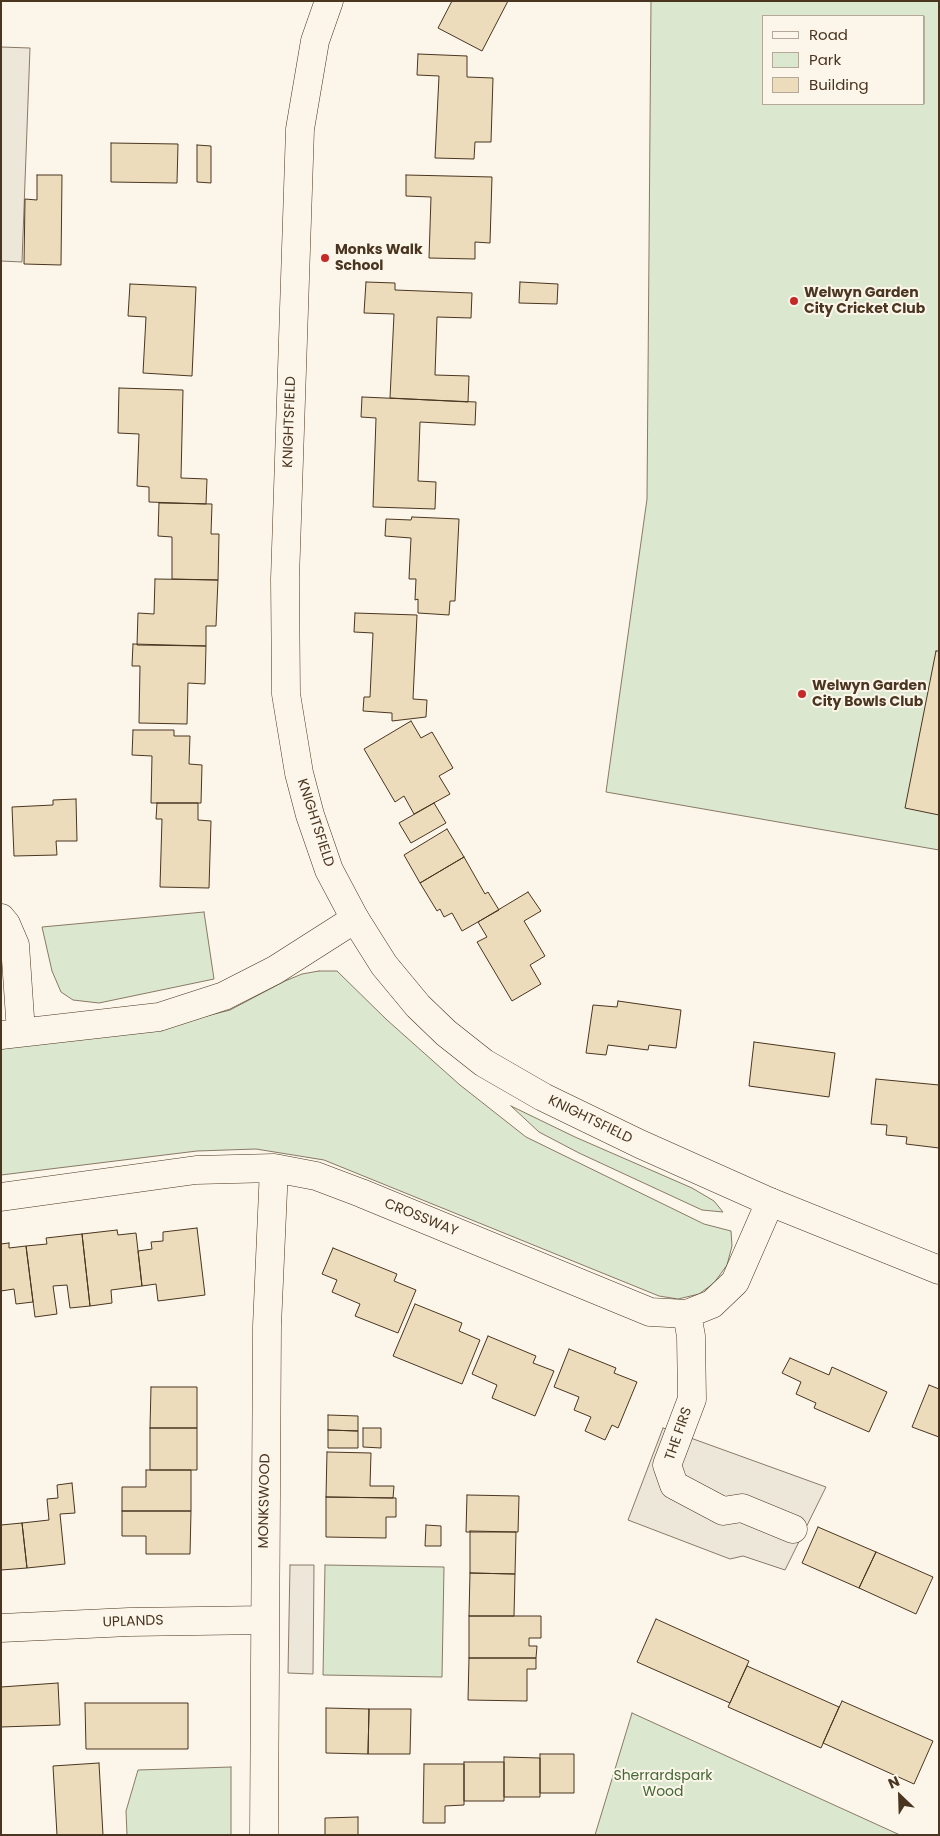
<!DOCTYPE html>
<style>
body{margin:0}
#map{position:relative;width:940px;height:1836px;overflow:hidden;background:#fbf6e9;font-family:Poppins,sans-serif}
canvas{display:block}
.frame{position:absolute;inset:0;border:2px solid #4a3520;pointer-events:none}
.legend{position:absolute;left:762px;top:15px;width:162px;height:90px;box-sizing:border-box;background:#fbf6e9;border:1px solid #b4a999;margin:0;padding:6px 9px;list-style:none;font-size:15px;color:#4a3520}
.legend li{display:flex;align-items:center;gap:10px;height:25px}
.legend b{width:25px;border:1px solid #b4a999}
.north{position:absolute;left:875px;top:1771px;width:50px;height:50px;-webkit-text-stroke:4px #fbf6e9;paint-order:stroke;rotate:336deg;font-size:14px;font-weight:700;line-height:20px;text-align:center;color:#4a3520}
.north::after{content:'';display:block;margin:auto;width:18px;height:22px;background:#4a3520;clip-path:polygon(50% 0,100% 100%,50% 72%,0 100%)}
</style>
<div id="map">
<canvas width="940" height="1836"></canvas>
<div class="frame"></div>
<ul class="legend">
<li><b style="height:6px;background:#fbf6e9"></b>Road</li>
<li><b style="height:14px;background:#dce7d0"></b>Park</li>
<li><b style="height:14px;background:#ecdcbc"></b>Building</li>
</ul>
<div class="north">N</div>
</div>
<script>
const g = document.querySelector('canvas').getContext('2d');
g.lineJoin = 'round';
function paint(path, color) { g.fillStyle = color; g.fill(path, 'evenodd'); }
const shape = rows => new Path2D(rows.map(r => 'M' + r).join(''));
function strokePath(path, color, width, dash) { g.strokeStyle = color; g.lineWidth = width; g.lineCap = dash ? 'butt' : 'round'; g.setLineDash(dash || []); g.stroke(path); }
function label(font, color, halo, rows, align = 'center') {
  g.font = font + ' Poppins,sans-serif'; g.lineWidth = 4; g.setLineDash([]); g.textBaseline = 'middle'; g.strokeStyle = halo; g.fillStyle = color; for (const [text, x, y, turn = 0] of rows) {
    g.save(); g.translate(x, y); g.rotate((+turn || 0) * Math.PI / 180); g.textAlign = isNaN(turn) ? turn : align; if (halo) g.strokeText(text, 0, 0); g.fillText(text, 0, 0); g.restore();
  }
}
const green = shape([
 [651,1,939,1,939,850,606,792,647,499,651,1],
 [764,16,924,16,924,104,764,104,764,16],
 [204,912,214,979,99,1003,73,1000,61,992,52,971,42,927,204,912],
 [319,971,337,971,387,1020,460,1085,526,1137,704,1224,731,1231,732,1246,727,1265,714,1283,699,1294,678,1299,659,1296,324,1160,256,1149,197,1151,1,1175,1,1049,179,1023,230,1010,285,981,302,974,319,971],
 [511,1106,575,1137,692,1188,714,1201,723,1212,702,1210,579,1153,539,1132,511,1106],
 [325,1565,444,1567,442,1677,323,1675,325,1565],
 [632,1713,900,1835,595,1835,632,1713],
 [231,1767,231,1835,127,1835,126,1811,138,1770,231,1767]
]);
paint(green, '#dce7d0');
strokePath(green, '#887966', 1);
const parking = shape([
 [1,47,30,48,22,262,1,261,1,47],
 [663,1428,826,1487,785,1570,743,1556,730,1559,628,1520,663,1428],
 [290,1565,314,1565,313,1674,288,1673,290,1565]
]);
paint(parking, '#ede7d9');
strokePath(parking, '#887966', 1);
const building = shape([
 [452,1,508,1,482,51,438,28,452,1],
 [418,54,467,56,467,77,493,78,491,142,475,142,474,159,435,158,439,76,417,75,418,54],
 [111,143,178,144,177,183,111,182,111,143],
 [197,145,211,146,211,183,197,182,197,145],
 [37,175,62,175,61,265,24,264,25,199,37,200,37,175],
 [406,175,492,177,490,243,475,242,475,259,429,258,431,197,406,196,406,175],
 [366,282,395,283,395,290,472,293,471,318,437,317,435,375,469,376,468,402,390,398,394,314,364,313,366,282],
 [520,282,558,284,557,304,519,303,520,282],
 [130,284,196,287,192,376,143,373,146,317,128,316,130,284],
 [119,388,183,390,181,478,207,479,206,504,149,502,149,487,137,486,139,434,118,433,119,388],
 [362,397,476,402,475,425,420,422,418,481,436,482,435,509,373,507,376,418,361,417,362,397],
 [159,503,212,504,211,534,219,534,218,580,172,579,172,537,158,536,159,503],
 [412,517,459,519,455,601,450,601,449,615,418,613,418,599,415,600,416,579,409,579,411,538,385,536,386,519,411,520,412,517],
 [155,579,218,580,216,626,206,626,206,646,137,645,138,613,154,614,155,579],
 [355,613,417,615,413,699,427,700,426,717,392,721,392,713,363,711,364,697,370,697,373,633,354,632,355,613],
 [133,644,206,646,205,684,188,683,187,724,139,723,140,666,132,666,133,644],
 [936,651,939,651,939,815,905,808,936,651],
 [411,721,421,738,432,732,453,768,439,776,450,794,414,814,404,796,395,802,364,749,411,721],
 [133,730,174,730,174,736,190,736,189,764,202,765,201,803,151,803,152,756,132,755,133,730],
 [76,799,77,841,56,841,57,855,14,856,12,807,53,805,53,800,76,799],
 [157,803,198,803,198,820,211,821,209,888,160,887,162,819,156,819,157,803],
 [434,803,446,823,411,843,399,823,434,803],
 [447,829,464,857,420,883,404,855,447,829],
 [464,857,485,894,488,892,499,910,462,931,452,913,444,917,440,909,437,911,420,883,464,857],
 [528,892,541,911,524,921,545,956,530,965,541,984,512,1001,477,942,487,937,478,922,528,892],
 [618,1001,681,1010,676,1048,649,1045,648,1050,608,1045,606,1055,586,1053,593,1005,617,1007,618,1001],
 [754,1042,835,1053,829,1097,749,1086,754,1042],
 [876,1079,939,1085,939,1148,906,1144,907,1137,886,1135,887,1125,871,1124,876,1079],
 [197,1228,205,1295,158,1301,156,1284,142,1286,138,1251,152,1249,151,1242,163,1241,163,1232,197,1228],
 [117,1230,118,1235,136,1233,142,1286,111,1290,112,1303,90,1306,82,1234,117,1230],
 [82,1234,90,1306,70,1308,67,1285,53,1286,57,1314,35,1317,26,1246,47,1244,46,1238,82,1234],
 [9,1243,9,1248,26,1246,33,1302,16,1304,14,1289,1,1291,1,1244,9,1243],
 [333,1248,397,1274,394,1281,416,1290,398,1333,355,1316,360,1304,332,1292,337,1280,322,1274,333,1248],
 [415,1304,462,1323,459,1331,480,1340,462,1384,393,1356,415,1304],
 [488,1336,536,1356,533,1363,554,1371,535,1416,492,1398,497,1385,472,1374,488,1336],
 [569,1349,616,1368,614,1373,637,1382,618,1428,612,1425,605,1440,585,1431,591,1417,574,1410,579,1397,554,1387,569,1349],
 [790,1358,829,1375,832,1367,887,1392,869,1432,814,1408,816,1403,796,1394,801,1382,782,1373,790,1358],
 [929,1385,939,1389,939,1437,912,1427,929,1385],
 [151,1387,197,1387,197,1428,150,1428,151,1387],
 [328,1415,358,1416,358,1431,328,1430,328,1415],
 [150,1428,197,1428,197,1470,150,1470,150,1428],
 [363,1428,381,1428,381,1448,363,1447,363,1428],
 [328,1430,358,1431,358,1448,328,1448,328,1430],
 [327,1452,371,1453,370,1486,394,1486,393,1498,326,1497,327,1452],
 [146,1470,191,1470,191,1511,122,1511,122,1487,146,1487,146,1470],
 [72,1483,75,1513,60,1514,65,1564,27,1568,22,1523,49,1520,47,1499,58,1498,57,1485,72,1483],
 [467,1495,519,1496,518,1532,466,1532,467,1495],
 [326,1497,396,1498,396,1517,386,1517,386,1538,326,1537,326,1497],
 [122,1511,191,1511,190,1554,146,1554,146,1536,122,1536,122,1511],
 [22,1523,27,1568,1,1570,1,1525,22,1523],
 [426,1525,441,1526,441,1546,425,1546,426,1525],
 [818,1527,876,1552,859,1588,802,1563,818,1527],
 [470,1531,516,1532,515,1574,470,1573,470,1531],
 [876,1552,933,1577,916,1614,859,1588,876,1552],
 [470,1573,515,1574,514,1616,469,1616,470,1573],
 [469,1616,541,1616,541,1638,529,1638,529,1646,537,1646,536,1658,469,1658,469,1616],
 [656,1619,749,1661,730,1703,637,1662,656,1619],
 [469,1658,536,1658,536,1669,527,1669,527,1701,468,1700,469,1658],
 [747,1666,839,1707,821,1748,728,1707,747,1666],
 [58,1683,60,1725,1,1727,1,1687,58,1683],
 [842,1701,933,1741,914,1784,823,1743,842,1701],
 [85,1703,188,1703,188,1749,86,1749,85,1703],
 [326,1708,369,1709,368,1754,326,1753,326,1708],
 [369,1709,411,1709,410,1754,368,1754,369,1709],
 [540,1754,574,1754,574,1793,540,1793,540,1754],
 [504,1757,540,1758,540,1797,504,1797,504,1757],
 [464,1762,504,1762,504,1801,464,1801,464,1762],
 [99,1763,103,1835,57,1835,53,1766,99,1763],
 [424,1764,464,1764,464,1805,445,1806,445,1823,423,1823,424,1764],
 [358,1817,358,1835,325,1835,325,1818,358,1817]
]);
paint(building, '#ecdcbc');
strokePath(building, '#4a3520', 1);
const street = shape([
 [1,918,6,924,15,945,21,1032],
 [1,1035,159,1017,224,996,275,970,355,919],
 [1,1197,196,1170,274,1168,316,1176,361,1193,650,1312,687,1314,712,1304,735,1282,770,1202],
 [687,1314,691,1336,692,1399,667,1465,674,1485,723,1511,742,1508,793,1529],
 [1,1628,129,1622,264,1620],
 [264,1835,267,1326,274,1168]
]);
const secondary = shape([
 [329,1,315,41,300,129,285,579,286,694,299,773,310,815,329,870,355,919,384,965,418,1006,446,1033,484,1063,543,1097,640,1144,770,1202,939,1270]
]);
strokePath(street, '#4a3520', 29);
strokePath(secondary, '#4a3520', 29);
strokePath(street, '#fbf6e9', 28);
strokePath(secondary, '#fbf6e9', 28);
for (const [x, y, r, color] of [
 [325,258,5,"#c62828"],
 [794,301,5,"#c62828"],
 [802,694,5,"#c62828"]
]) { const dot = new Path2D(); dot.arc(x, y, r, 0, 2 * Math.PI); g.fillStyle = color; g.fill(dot); strokePath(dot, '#fbf6e9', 2); }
label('bold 14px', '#4a3520', '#fbf6e9', [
 ["Monks Walk",335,250],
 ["School",335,266],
 ["Welwyn Garden",804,293],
 ["City Cricket Club",804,309],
 ["Welwyn Garden",812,686],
 ["City Bowls Club",812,702]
], 'left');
label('14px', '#4a3520', '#fbf6e9', [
 ["KNIGHTSFIELD",290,422,-88],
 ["KNIGHTSFIELD",315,823,72],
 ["KNIGHTSFIELD",590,1120,26],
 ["CROSSWAY",421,1218,22],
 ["THE FIRS",679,1434,-71],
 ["MONKSWOOD",265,1501,-89],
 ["UPLANDS",133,1622,-2]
]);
label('14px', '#436837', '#fbf6e9', [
 ["Sherrardspark",663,1776],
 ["Wood",663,1792]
]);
</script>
